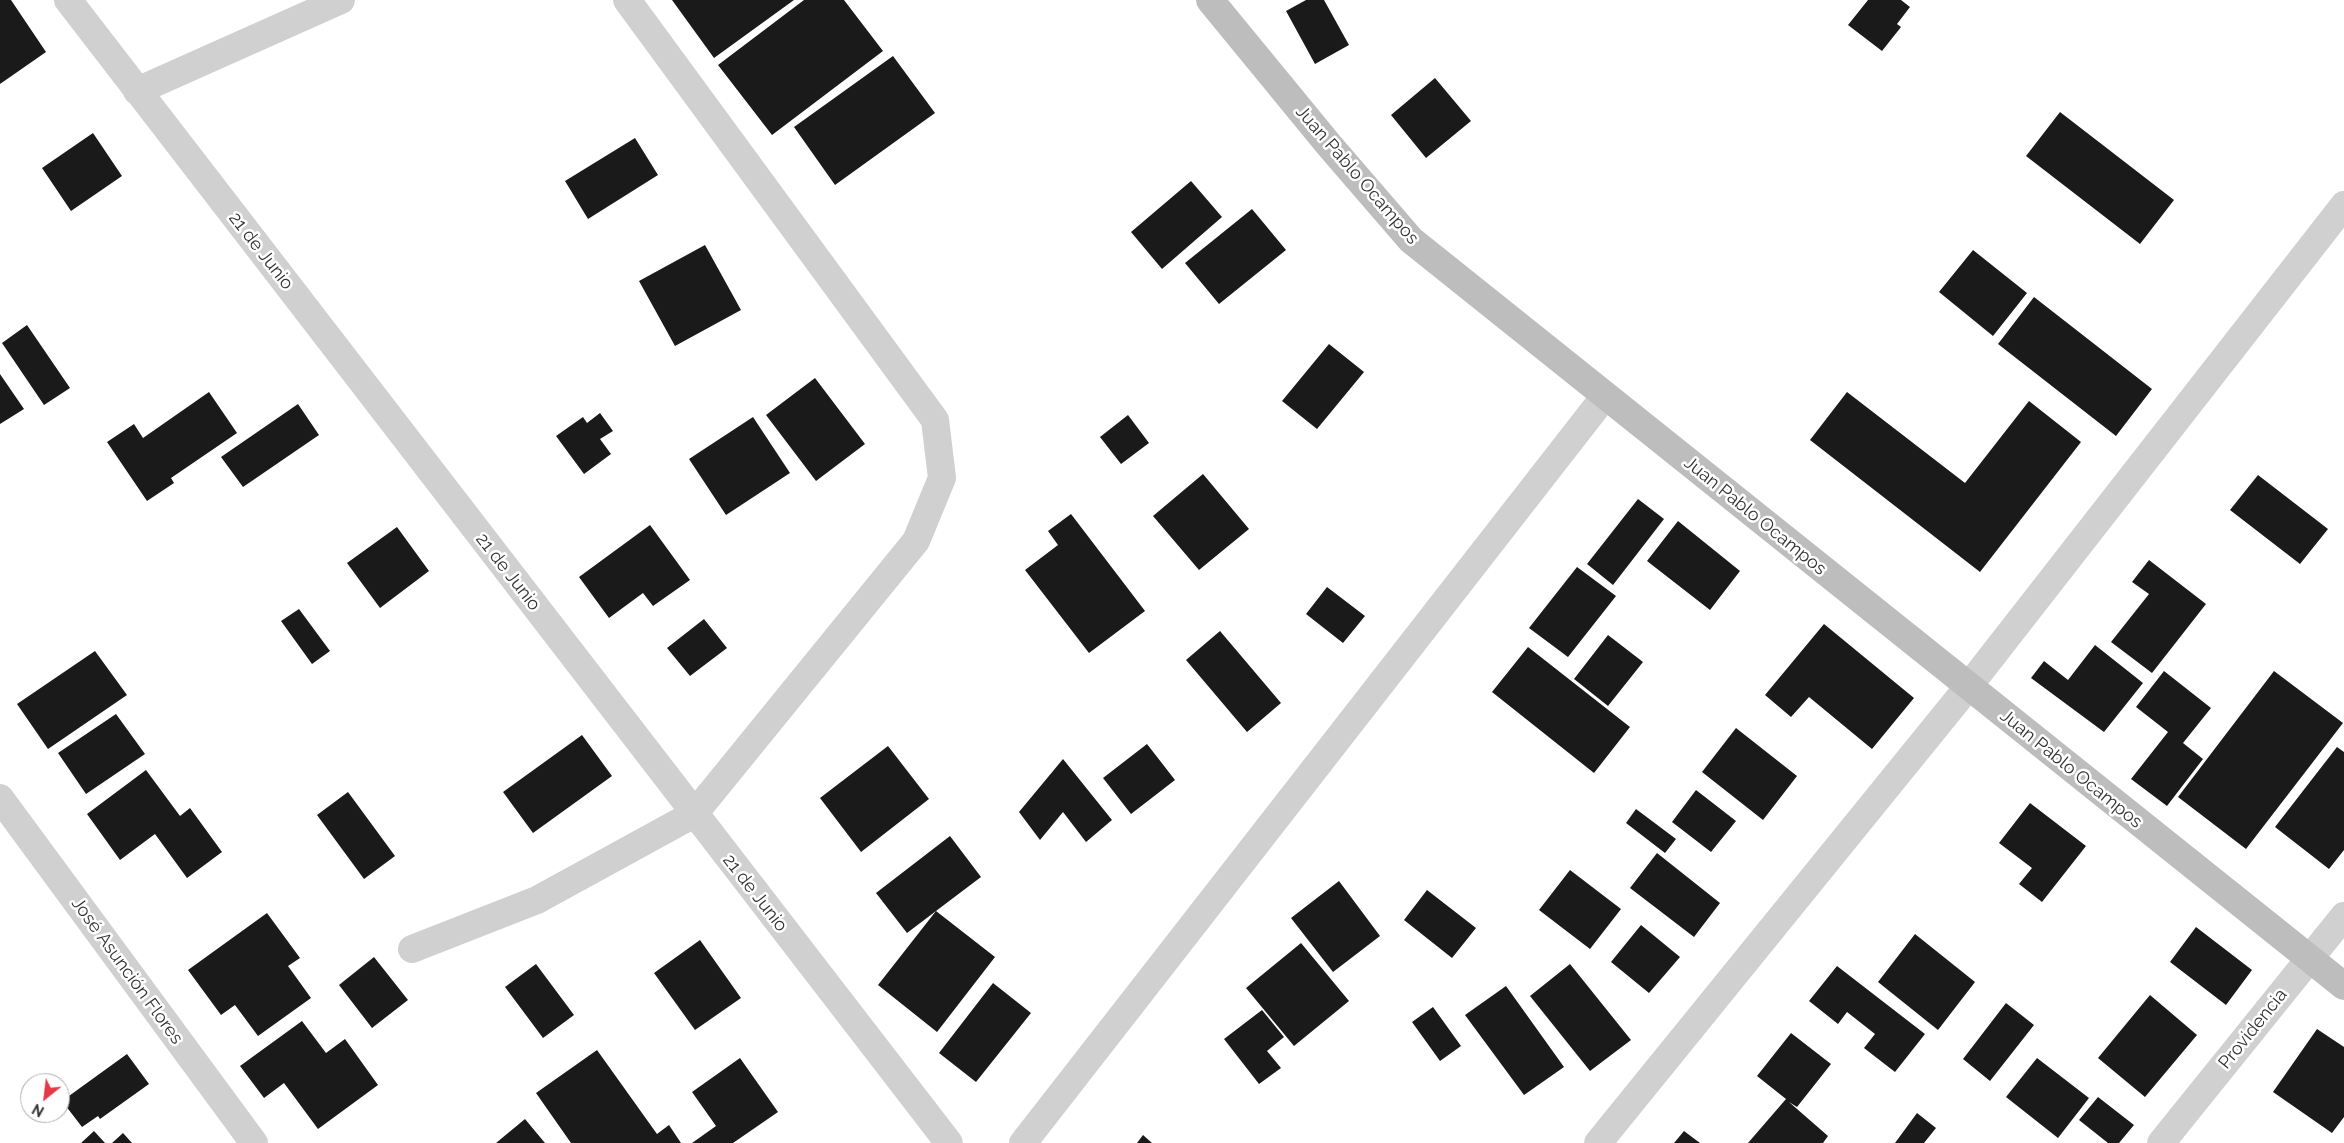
<!DOCTYPE html>
<meta charset="utf-8">
<style>
body{margin:0}
#map{position:relative;width:2344px;height:1143px;overflow:hidden;background:#fff;font-family:Raleway,sans-serif}
canvas{display:block}
.north{position:absolute;left:20px;top:1073px;width:50px;height:50px;box-sizing:border-box;background:#fff;border:1px solid #adadad;border-radius:50%;rotate:209deg;font-size:14px;font-weight:700;line-height:20px;text-align:center;color:#333}
.north::after{content:'';display:block;margin:auto;width:18px;height:22px;background:#e63946;clip-path:polygon(50% 0,100% 100%,50% 72%,0 100%)}
</style>
<div id="map">
<canvas width="2344" height="1143"></canvas>
<div class="north">N</div>
</div>
<script>
const g = document.querySelector('canvas').getContext('2d');
g.lineJoin = 'round';
function paint(path, color) { g.fillStyle = color; g.fill(path, 'evenodd'); }
const shape = rows => new Path2D(rows.map(r => 'M' + r).join(''));
function strokePath(path, color, width, dash) { g.strokeStyle = color; g.lineWidth = width; g.lineCap = dash ? 'butt' : 'round'; g.setLineDash(dash || []); g.stroke(path); }
function label(font, color, halo, rows, align = 'center') {
  g.font = font + ' Raleway,sans-serif'; g.lineWidth = 5; g.setLineDash([]); g.textBaseline = 'middle'; g.strokeStyle = halo; g.fillStyle = color; for (const [text, x, y, turn = 0] of rows) {
    g.save(); g.translate(x, y); g.rotate((+turn || 0) * Math.PI / 180); g.textAlign = isNaN(turn) ? turn : align; if (halo) g.strokeText(text, 0, 0); g.fillText(text, 0, 0); g.restore();
  }
}
paint(shape([
 [0,0,11,0,46,52,0,84],
 [672,0,794,0,714,58],
 [804,0,844,0,883,51,772,135,718,65],
 [1306,0,1324,0,1349,45,1315,64,1286,11],
 [1868,0,1901,0,1910,7,1897,24,1901,27,1882,51,1848,25],
 [893,56,935,113,835,185,794,127],
 [1435,78,1471,121,1426,158,1391,115],
 [2060,112,2174,200,2140,244,2026,156],
 [93,133,122,176,71,211,42,168],
 [635,138,658,175,588,219,565,181],
 [1191,181,1222,217,1162,269,1131,232],
 [1252,209,1286,250,1219,304,1185,263],
 [705,245,741,310,675,346,639,281],
 [1973,250,2027,293,1993,336,1939,292],
 [2034,297,2152,389,2116,436,1998,344],
 [27,325,70,388,44,405,2,343],
 [1329,344,1364,372,1317,429,1282,401],
 [0,374,24,409,0,424],
 [815,378,865,444,816,481,766,415],
 [209,392,237,433,171,478,174,483,147,501,107,442,134,424,143,438],
 [1847,392,1965,483,2029,401,2081,442,1980,572,1810,440],
 [298,404,319,435,243,487,221,457],
 [600,413,613,431,600,439,611,454,584,474,556,436,583,417,587,423],
 [1128,415,1149,443,1121,464,1100,437],
 [753,417,790,473,726,515,689,459],
 [1203,474,1249,529,1199,570,1153,516],
 [2258,475,2328,529,2300,564,2230,510],
 [1638,499,1664,519,1613,585,1587,564],
 [1071,514,1145,611,1089,653,1025,570,1058,545,1048,531],
 [1678,521,1740,571,1710,610,1647,561],
 [650,525,690,580,653,606,643,593,609,618,579,577],
 [397,527,429,571,380,608,347,563],
 [2149,560,2206,604,2152,673,2111,642,2149,594,2132,582],
 [1577,567,1616,596,1568,657,1529,628],
 [1327,587,1365,616,1343,643,1306,614],
 [299,609,330,651,312,664,281,621],
 [704,619,727,648,690,676,667,648],
 [1824,624,1914,698,1872,749,1809,697,1791,717,1765,695],
 [1220,631,1281,703,1247,732,1186,660],
 [1608,635,1643,662,1608,706,1574,679],
 [2095,645,2143,683,2104,732,2031,678,2044,661,2068,680],
 [1528,647,1630,727,1594,773,1492,692],
 [95,651,127,695,48,749,17,704],
 [2164,671,2211,708,2183,743,2203,759,2167,806,2131,779,2168,732,2136,707],
 [2274,671,2343,723,2246,849,2178,797],
 [116,714,145,754,86,794,58,753],
 [1736,728,1797,776,1763,820,1702,772],
 [582,735,612,776,533,833,503,792],
 [1147,744,1175,780,1131,814,1103,778],
 [888,746,929,799,861,852,820,798],
 [2337,747,2344,752,2344,850,2329,869,2275,827],
 [1063,759,1112,820,1086,842,1063,812,1040,840,1019,812],
 [146,770,180,816,190,808,222,852,187,878,155,834,120,860,87,814],
 [1696,790,1736,821,1711,852,1672,822],
 [348,792,395,856,364,879,317,815],
 [2030,803,2086,846,2042,902,2019,884,2032,868,1999,843],
 [1636,809,1676,839,1665,853,1626,823],
 [950,836,981,877,936,911,995,957,937,1032,878,985,936,911,907,933,876,893],
 [1657,853,1720,903,1694,937,1630,888],
 [1570,870,1621,909,1590,949,1539,910],
 [1339,881,1380,936,1333,972,1291,918],
 [1427,890,1476,928,1452,958,1404,920],
 [267,913,300,958,288,966,311,998,258,1036,235,1005,221,1015,188,970],
 [1641,925,1680,957,1649,993,1611,962],
 [2196,927,2252,970,2226,1005,2170,962],
 [1915,934,1975,982,1938,1030,1878,982],
 [700,940,741,998,695,1030,654,973],
 [1301,943,1349,1001,1294,1046,1246,988],
 [374,957,408,1000,372,1028,339,985],
 [536,964,574,1015,543,1038,505,987],
 [1570,964,1631,1040,1590,1071,1530,996],
 [1837,966,1925,1034,1895,1072,1864,1048,1875,1034,1847,1012,1838,1024,1809,1001],
 [993,983,1031,1013,976,1082,939,1053],
 [1506,986,1564,1067,1524,1095,1465,1015],
 [2150,995,2197,1035,2145,1097,2098,1058],
 [2006,1003,2034,1025,1990,1081,1963,1059],
 [1433,1007,1461,1046,1440,1061,1412,1022],
 [1262,1010,1284,1037,1267,1051,1281,1068,1259,1084,1224,1039],
 [302,1021,326,1053,345,1039,378,1085,318,1129,284,1083,264,1098,240,1066],
 [2317,1029,2344,1047,2344,1117,2332,1133,2273,1092],
 [1791,1033,1831,1064,1797,1107,1789,1102,1828,1136,1823,1143,1748,1143,1786,1099,1757,1076],
 [597,1050,657,1134,669,1125,681,1143,571,1143,536,1093],
 [127,1054,149,1084,100,1119,98,1116,82,1127,62,1101],
 [740,1058,778,1112,733,1143,692,1143,716,1126,692,1092],
 [2037,1058,2089,1098,2058,1138,2006,1097],
 [2098,1097,2134,1125,2119,1143,2108,1143,2079,1120],
 [1917,1113,1936,1128,1924,1143,1895,1143],
 [525,1119,545,1143,496,1143],
 [94,1131,105,1143,81,1143],
 [1684,1131,1700,1143,1674,1143],
 [123,1133,132,1143,112,1143],
 [1143,1135,1152,1143,1137,1143]
]), '#1a1a1a');
strokePath(shape([
 [68,0,949,1143],
 [137,91,341,0],
 [0,798,254,1143],
 [412,949,537,900,694,814,916,541,942,478,935,420,627,0],
 [1023,1143,1605,396],
 [1598,1143,1968,687,2344,205],
 [2161,1143,2344,916]
]), '#d0d0d0', 28);
strokePath(shape([
 [1210,0,1329,145,1411,240,2344,986]
]), '#bdbdbd', 28);
label('18px', '#333', '#fff', [
 ["Juan Pablo Ocampos",1357,175,49],
 ["21 de Junio",261,251,52],
 ["Juan Pablo Ocampos",1755,516,39],
 ["21 de Junio",508,572,52],
 ["Juan Pablo Ocampos",2071,769,39],
 ["21 de Junio",755,893,52],
 ["José Asunción Flores",127,971,54],
 ["Providencia",2253,1029,-51]
]);
</script>
